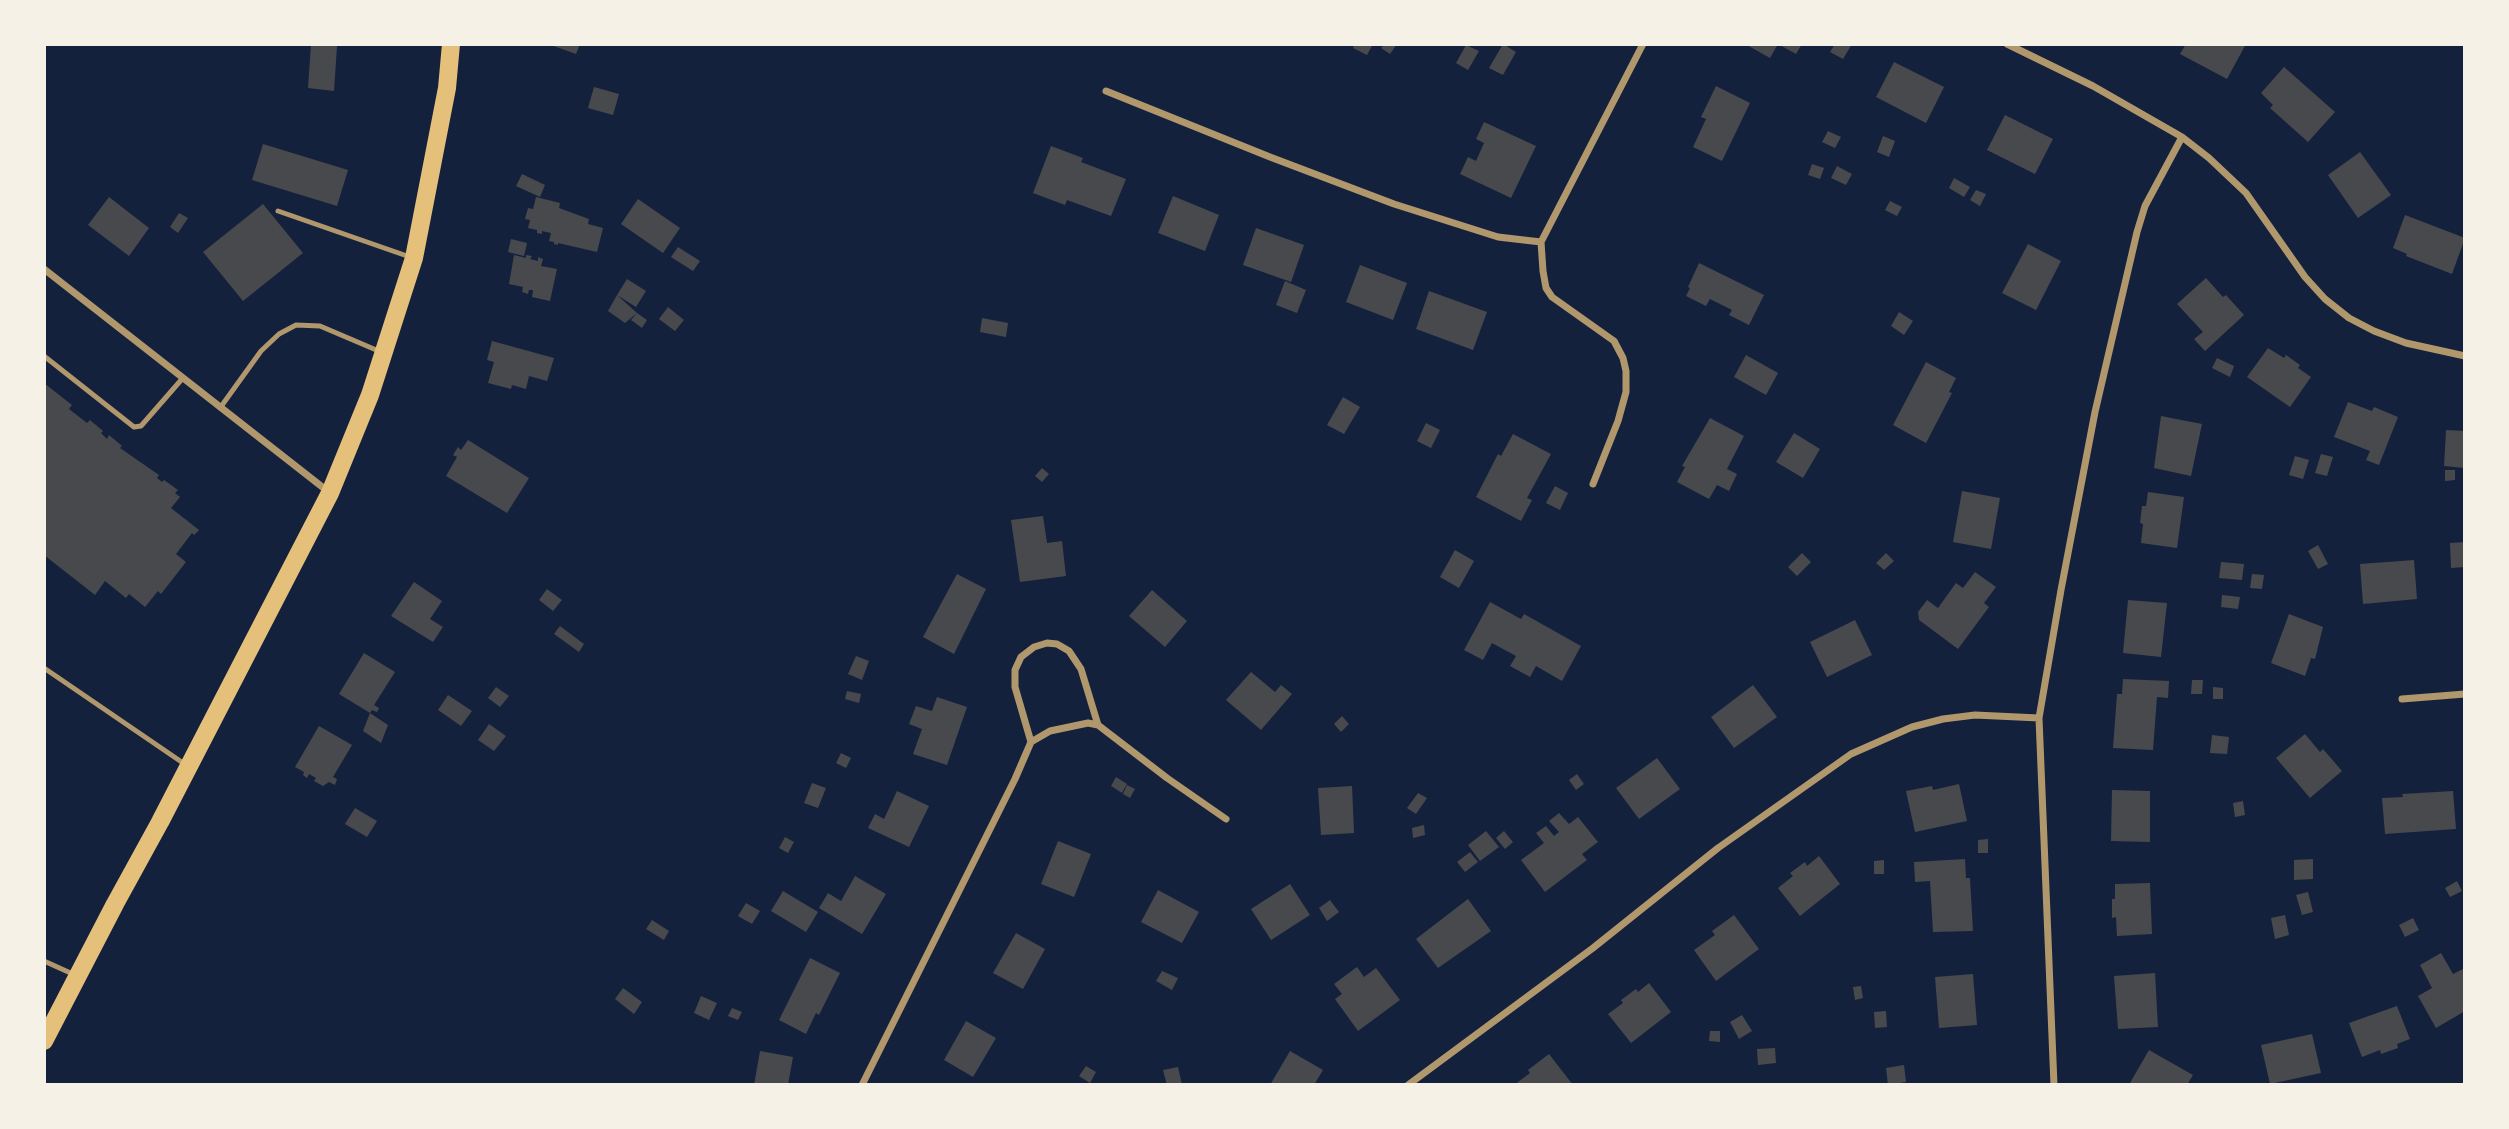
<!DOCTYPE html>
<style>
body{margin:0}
#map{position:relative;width:2509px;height:1129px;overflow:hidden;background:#14213d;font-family:"Noto Serif",serif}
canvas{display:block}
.frame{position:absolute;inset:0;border:46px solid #f6f1e7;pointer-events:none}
</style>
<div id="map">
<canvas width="2509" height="1129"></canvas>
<div class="frame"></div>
</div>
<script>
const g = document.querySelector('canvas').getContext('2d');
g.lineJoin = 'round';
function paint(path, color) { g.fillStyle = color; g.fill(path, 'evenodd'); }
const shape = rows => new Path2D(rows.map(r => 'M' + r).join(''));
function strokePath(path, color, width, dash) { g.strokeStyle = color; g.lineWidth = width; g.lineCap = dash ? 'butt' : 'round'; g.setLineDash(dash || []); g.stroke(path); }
paint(shape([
 [311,44,337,46,334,91,308,88],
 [548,44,580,44,576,54],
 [1355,44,1373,44,1367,55,1353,48],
 [1385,44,1397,44,1390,54,1381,48],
 [1503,44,1516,52,1503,75,1489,68],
 [1745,44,1802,44,1796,54,1778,44,1770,58],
 [1835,44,1852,44,1843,59,1830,52],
 [2186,44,2246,44,2227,79,2180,54],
 [1466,45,1479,51,1468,70,1456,63],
 [1894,62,1944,87,1926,123,1876,97],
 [2284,67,2335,112,2308,142,2270,108,2273,105,2261,93],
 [1716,86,1750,103,1722,161,1693,147,1706,119,1701,117],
 [594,87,619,94,613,115,588,108],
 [2005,115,2053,139,2035,174,1987,150],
 [1484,122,1536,146,1511,198,1460,174,1468,157,1476,161,1484,143,1476,139],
 [1828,131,1841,137,1835,148,1822,142],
 [1883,136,1895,141,1889,157,1877,152],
 [263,144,348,170,337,206,252,180],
 [1051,146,1083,158,1081,162,1126,179,1111,216,1067,200,1065,205,1033,193],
 [2360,152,2391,195,2358,218,2328,175],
 [1812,164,1824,168,1820,179,1808,175],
 [1837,166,1852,174,1846,185,1831,178],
 [522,174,545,185,540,197,516,186],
 [1954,178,1970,187,1964,197,1949,188],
 [1976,190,1986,194,1980,206,1970,200],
 [1173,196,1219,215,1205,251,1158,233],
 [109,197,149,228,129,256,88,225],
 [536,197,560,203,559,208,589,219,588,224,603,228,597,252,558,243,558,245,554,244,554,242,549,241,551,233,542,231,542,234,537,233,537,230,528,228,530,220,525,219,528,208,533,209],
 [638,199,680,228,663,253,621,224],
 [1890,201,1902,207,1897,216,1885,210],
 [263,204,303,253,243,301,203,252],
 [179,213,188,218,178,233,170,227],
 [2405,215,2465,238,2452,274,2406,256,2407,254,2393,248],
 [1256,228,1304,245,1291,282,1243,265],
 [511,239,527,243,524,256,508,252],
 [2028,244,2061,261,2036,310,2002,293],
 [678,247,700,261,693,271,671,257],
 [514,255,526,258,526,255,532,256,530,259,538,261,538,257,543,259,541,266,557,269,550,301,532,297,533,290,529,290,528,294,522,292,523,287,509,284],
 [1699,263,1764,295,1749,325,1729,315,1732,310,1710,299,1706,306,1686,296,1690,288,1688,287],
 [1360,265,1407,283,1393,320,1346,302],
 [2206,278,2223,297,2226,295,2244,315,2205,351,2194,339,2203,332,2177,304],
 [627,279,646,291,636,307,617,295,637,313,625,323,608,311,617,295],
 [1285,281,1306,290,1297,313,1276,305],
 [1429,291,1487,312,1473,350,1416,329],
 [668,307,684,320,675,331,659,319],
 [1899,312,1913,321,1904,335,1891,326],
 [637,313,647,320,642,328,631,320],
 [982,318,1008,323,1006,337,980,332],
 [492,341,554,358,547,381,529,376,526,389,512,385,511,389,488,383,494,362,487,360],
 [2268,348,2284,358,2286,355,2300,365,2298,368,2311,377,2290,407,2247,377],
 [1746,355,1778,373,1766,395,1734,377],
 [2217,358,2234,366,2230,377,2212,368],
 [1926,362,1956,378,1949,392,1952,393,1926,443,1893,425],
 [44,383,72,405,69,409,87,423,90,420,103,431,101,433,107,439,109,435,122,446,120,448,159,475,157,478,162,482,164,480,178,490,175,493,180,497,171,508,199,530,194,535,192,533,176,554,186,562,161,594,158,591,145,607,129,594,126,598,105,581,95,595,44,555],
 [1343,397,1360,407,1344,434,1327,425],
 [2348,402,2372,411,2374,407,2398,417,2379,465,2366,460,2370,451,2334,437],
 [2161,416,2202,424,2191,476,2154,468],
 [1710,418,1744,436,1727,469,1737,474,1729,491,1717,485,1709,499,1677,482,1685,467,1682,466],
 [1426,423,1440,430,1431,448,1417,441],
 [2446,430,2465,431,2465,468,2444,466],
 [1794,433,1820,449,1803,478,1776,462],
 [1513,434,1551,454,1527,498,1532,500,1521,521,1476,497,1498,454,1501,456],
 [468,440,529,478,507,513,446,476,457,457,453,455,458,447,461,450],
 [2321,454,2333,457,2327,476,2315,473],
 [2295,456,2309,460,2303,479,2289,475],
 [1042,468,1049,474,1042,482,1035,476],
 [2445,470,2455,470,2455,480,2445,481],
 [1555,486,1568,493,1560,510,1546,503],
 [1962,491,2000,498,1991,549,1953,542],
 [2148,492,2184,497,2177,548,2141,543,2143,524,2140,523,2142,506,2146,506],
 [1043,516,1047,543,1062,541,1066,576,1020,582,1011,520],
 [2465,542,2465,567,2451,568,2450,543],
 [2318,545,2328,564,2318,569,2308,551],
 [1455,550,1474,561,1459,588,1440,577],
 [1802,553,1811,562,1797,576,1788,567],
 [1886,553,1894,561,1884,570,1876,563],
 [2414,560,2417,599,2363,604,2360,564],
 [2221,562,2244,564,2242,580,2219,578],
 [1975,572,1996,587,1984,603,1989,607,1958,649,1919,620,1918,612,1927,600,1938,608,1956,583,1963,588],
 [957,574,986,589,954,654,923,637],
 [2252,574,2264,575,2262,589,2250,588],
 [414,582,442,601,430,619,443,627,433,642,391,616],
 [547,589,562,600,553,611,539,600],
 [1152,590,1187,621,1165,647,1129,616],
 [2222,595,2240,597,2238,609,2221,607],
 [2128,600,2167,603,2161,657,2123,653],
 [1490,602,1521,619,1524,614,1581,646,1562,681,1536,666,1530,677,1510,666,1516,656,1492,643,1483,660,1464,650],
 [2289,614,2323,627,2315,659,2311,658,2305,676,2271,663],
 [1855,620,1872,655,1827,677,1810,642],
 [560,626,584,644,579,652,554,634],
 [364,653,395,672,374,705,379,708,377,712,372,710,370,713,339,694],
 [856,656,869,661,862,680,848,674],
 [1251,672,1275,692,1281,685,1292,694,1261,730,1226,700],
 [2123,679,2169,681,2168,698,2157,697,2153,750,2113,748,2117,694,2122,694],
 [2192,680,2203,680,2202,694,2191,694],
 [1753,685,1777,717,1734,748,1711,717],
 [496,687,509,696,500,707,488,698],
 [2213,687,2223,688,2223,699,2213,699],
 [847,691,861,694,859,703,845,699],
 [448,695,472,711,461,726,438,710],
 [937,697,967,707,947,765,913,754,922,729,909,724,916,706,932,711],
 [370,713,388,725,381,743,363,731],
 [1342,716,1349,724,1341,732,1334,724],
 [489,724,506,736,494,751,478,740],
 [319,726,352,745,333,777,337,779,335,785,329,782,323,786,314,781,316,778,309,774,307,778,303,775,304,772,295,767],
 [2305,734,2320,752,2323,749,2342,771,2310,798,2276,758],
 [2212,735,2229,737,2227,754,2210,753],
 [841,753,851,758,846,768,836,763],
 [1657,758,1680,789,1639,819,1616,788],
 [1577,774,1584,784,1576,790,1569,780],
 [1116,777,1127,784,1122,793,1111,786],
 [812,783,826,788,818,808,804,803],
 [1959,784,1967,821,1915,832,1906,791,1932,786,1933,790],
 [1127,785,1135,789,1130,798,1123,794],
 [1352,786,1354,833,1321,835,1318,788],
 [2112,790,2150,791,2150,842,2111,841],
 [897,791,929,806,909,847,868,828,875,814,884,819],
 [2453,791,2456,829,2385,834,2382,798,2403,797,2402,794],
 [1418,793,1427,798,1416,814,1407,808],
 [2243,801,2245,815,2235,817,2233,803],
 [355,808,377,821,367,837,345,824],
 [1559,813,1569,824,1578,817,1598,842,1582,854,1587,860,1545,892,1521,860,1544,843,1536,833,1546,826,1554,836,1559,832,1549,821],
 [1424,825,1425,835,1413,838,1412,828],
 [1486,831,1499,847,1480,861,1468,845],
 [1504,831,1513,842,1505,849,1496,838],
 [785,837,794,842,788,853,779,848],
 [1988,839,1988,853,1978,853,1978,840],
 [1058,841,1091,854,1074,897,1041,884],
 [1470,852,1478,862,1465,872,1457,862],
 [1819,856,1840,884,1800,916,1778,888,1793,876,1790,873,1805,862,1807,866],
 [1965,859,1966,878,1970,878,1973,931,1933,932,1930,881,1915,882,1914,862],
 [2313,859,2313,879,2294,880,2294,860],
 [1884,860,1884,874,1874,874,1874,861],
 [855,876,886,894,862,934,819,908,828,893,841,901],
 [2457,881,2462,891,2450,897,2445,888],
 [2150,883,2152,934,2117,936,2116,917,2112,918,2112,899,2115,899,2115,884],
 [1290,884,1310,915,1271,940,1251,909],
 [1158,890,1199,912,1182,943,1141,922],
 [783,891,818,912,806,932,771,911],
 [2308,892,2313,912,2302,915,2296,895],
 [1468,899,1491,931,1438,968,1416,939],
 [1330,900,1339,912,1327,921,1319,908],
 [746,903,760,911,752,924,738,916],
 [1734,915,1759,949,1716,981,1694,950,1715,935,1712,931],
 [2285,915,2289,935,2275,939,2271,918],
 [2413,918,2419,930,2405,937,2399,925],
 [652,920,669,931,664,940,646,929],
 [1016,933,1045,949,1023,989,993,973],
 [2441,953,2453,974,2465,968,2465,1011,2436,1028,2418,996,2432,988,2420,965],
 [810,958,840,973,819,1015,816,1013,806,1034,779,1020],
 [1357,967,1364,977,1376,968,1400,1000,1358,1031,1335,999,1342,994,1334,984],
 [1162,971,1178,978,1172,990,1156,981],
 [2155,973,2158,1027,2118,1029,2114,976],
 [1973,974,1977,1025,1939,1028,1935,977],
 [1649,983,1671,1012,1631,1043,1608,1014,1623,1003,1621,1000,1636,989,1638,992],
 [1861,986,1863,998,1855,1000,1853,987],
 [623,988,642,1002,634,1014,615,999],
 [701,996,717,1003,709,1020,694,1013],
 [2397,1006,2410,1039,2397,1044,2398,1048,2381,1054,2380,1050,2362,1057,2349,1023],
 [732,1008,742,1012,738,1020,728,1016],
 [1886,1011,1887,1027,1875,1028,1874,1012],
 [1742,1015,1752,1031,1739,1039,1730,1022],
 [966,1021,996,1038,973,1077,944,1060],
 [1710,1031,1720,1031,1720,1042,1709,1041],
 [2312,1034,2321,1073,2270,1084,2261,1045],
 [1775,1048,1776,1063,1758,1065,1757,1049],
 [2149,1050,2193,1075,2187,1085,2133,1085,2130,1083],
 [760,1051,793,1057,788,1085,754,1085],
 [1290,1051,1323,1070,1314,1085,1270,1085],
 [1549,1054,1573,1085,1514,1085,1530,1073,1528,1070],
 [1904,1065,1906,1082,1888,1085,1886,1068],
 [1086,1066,1096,1072,1090,1083,1079,1076],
 [1178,1067,1182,1085,1167,1085,1163,1070]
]), '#48494c');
strokePath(shape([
 [278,211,410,257],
 [44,356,134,427,141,426,182,379],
 [220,408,261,351,279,334,296,325,320,326,381,352],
 [44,668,186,765],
 [44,961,75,975]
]), '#b1986c', 5);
strokePath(shape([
 [2007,44,2093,86,2182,137,2209,158,2246,193,2305,277,2325,299,2349,318,2374,331,2406,343,2465,356],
 [1106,91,1270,157,1394,204,1498,237,1541,242],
 [44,269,330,493],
 [1593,484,1618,421,1626,392,1626,371,1623,358,1614,341,1552,297,1546,288,1543,271,1541,242,1643,44],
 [2402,699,2465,694],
 [1031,742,1015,687,1015,670,1021,657,1034,647,1047,643,1057,644,1069,651,1081,669,1098,725],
 [862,1085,1015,779,1031,742,1050,731,1088,723,1098,725,1167,778,1226,819],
 [1408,1085,1593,948,1718,848,1851,754,1912,727,1943,719,1975,715,2039,718],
 [2054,1085,2039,718,2061,590,2095,412,2137,232,2145,206,2182,137]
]), '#b1986c', 7);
strokePath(shape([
 [44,1041,115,904,160,822,330,493,370,395,414,258,447,88,451,44]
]), '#e5c07b', 18);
</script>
